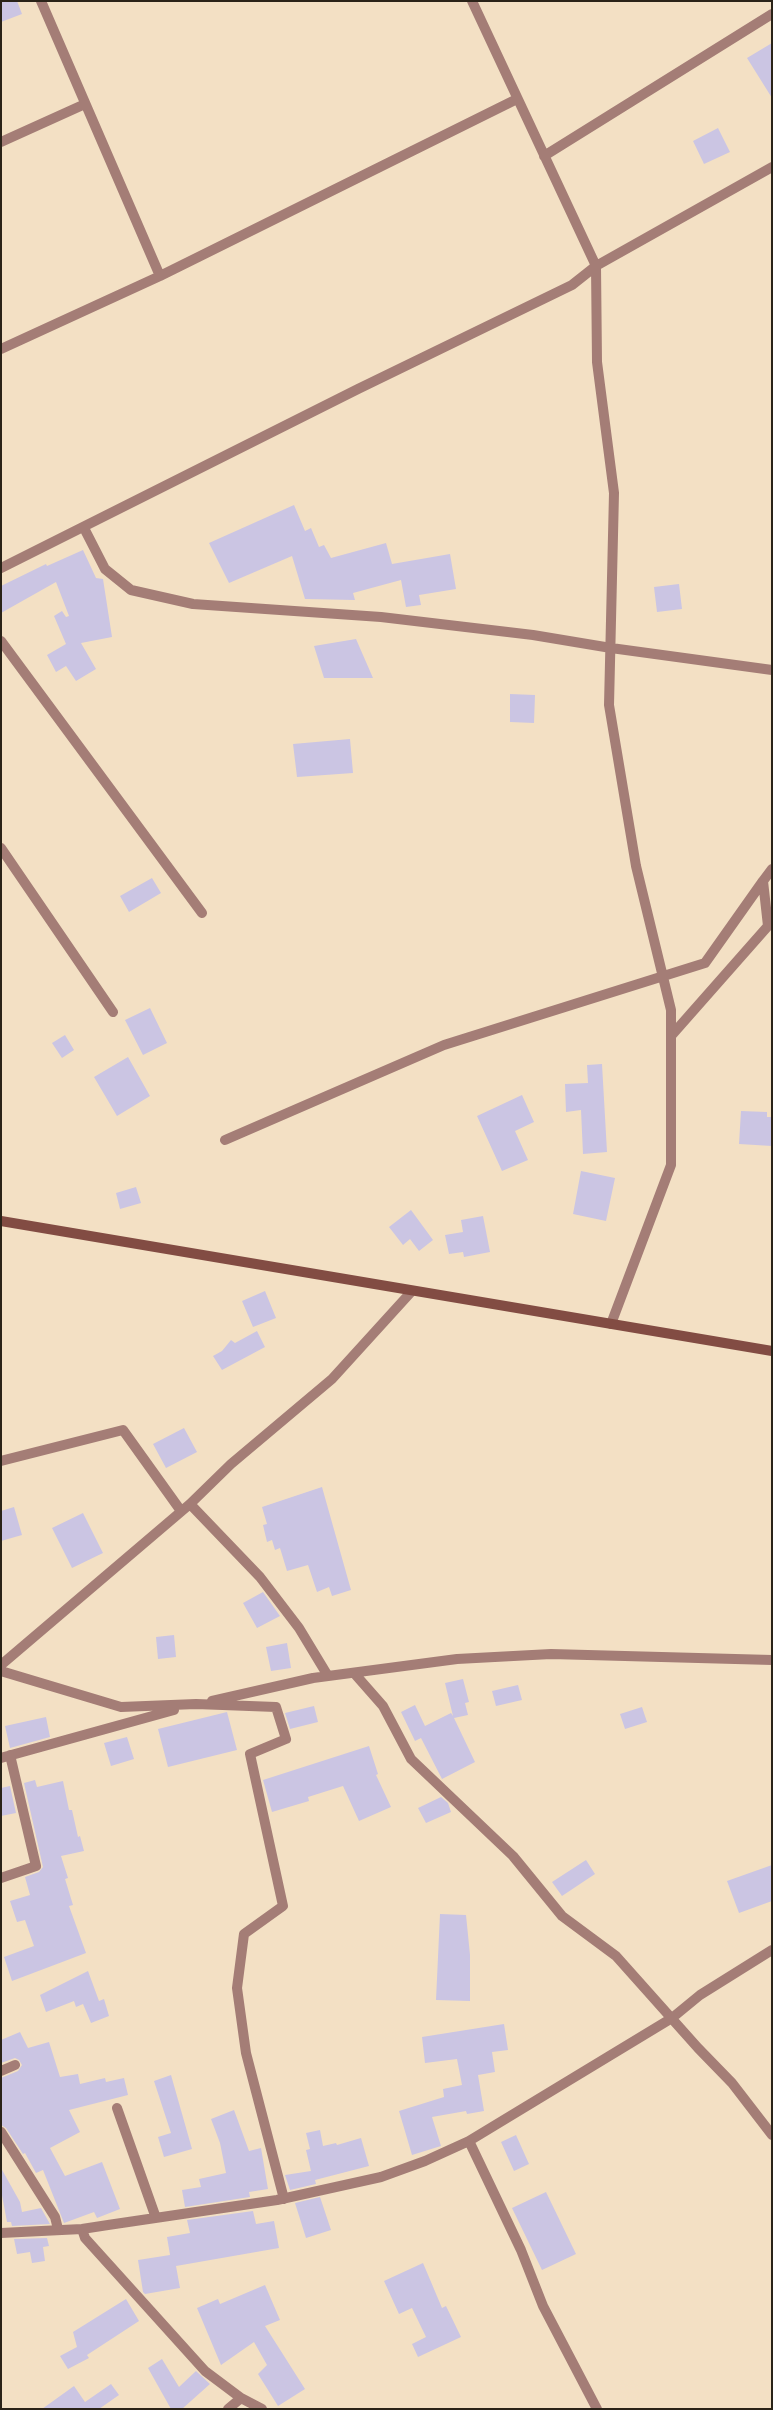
<!DOCTYPE html>
<style>
body{margin:0}
#map{position:relative;width:773px;height:2410px;overflow:hidden;background:#f3e0c4;font-family:Lora,serif}
canvas{display:block}
.frame{position:absolute;inset:0;border:2px solid #2a2318;pointer-events:none}
</style>
<div id="map">
<canvas width="773" height="2410"></canvas>
<div class="frame"></div>
</div>
<script>
const g = document.querySelector('canvas').getContext('2d');
g.lineJoin = 'round';
function paint(path, color) { g.fillStyle = color; g.fill(path, 'evenodd'); }
const shape = rows => new Path2D(rows.map(r => 'M' + r).join(''));
function strokePath(path, color, width, dash) { g.strokeStyle = color; g.lineWidth = width; g.lineCap = dash ? 'butt' : 'round'; g.setLineDash(dash || []); g.stroke(path); }
paint(shape([
 [1,1,17,1,22,14,1,22],
 [772,43,772,98,747,58],
 [718,128,730,152,704,164,693,141],
 [294,505,305,531,311,528,319,547,324,545,331,558,386,543,392,564,450,554,456,589,419,595,421,605,406,607,401,580,353,593,355,600,305,599,292,556,229,583,209,543],
 [83,550,96,578,103,579,112,637,81,643,96,669,76,681,66,666,56,672,47,655,66,644,54,616,62,611,66,617,69,616,56,582,1,613,1,586,46,564,47,566],
 [679,584,682,609,657,612,654,587],
 [356,639,373,678,324,678,314,646],
 [510,694,535,695,534,723,510,722],
 [350,739,353,773,297,777,293,744],
 [152,878,161,893,129,912,120,896],
 [150,1008,167,1043,143,1055,125,1020],
 [65,1035,74,1050,62,1058,52,1043],
 [128,1057,150,1096,117,1116,94,1077],
 [602,1064,607,1152,583,1154,581,1110,566,1112,565,1084,588,1083,587,1065],
 [522,1095,534,1122,515,1131,528,1160,502,1171,477,1116],
 [741,1111,767,1112,767,1117,772,1117,772,1146,739,1144],
 [581,1171,615,1178,606,1221,573,1214],
 [136,1187,141,1203,120,1209,116,1193],
 [411,1210,433,1240,419,1251,410,1239,403,1245,389,1227],
 [483,1216,490,1252,464,1257,463,1252,449,1254,445,1235,463,1232,461,1220],
 [265,1291,276,1318,253,1327,242,1301],
 [257,1331,265,1347,222,1370,213,1356,222,1351,231,1340,235,1343],
 [184,1428,197,1452,166,1468,153,1444],
 [322,1487,351,1590,332,1596,329,1587,317,1592,308,1565,287,1571,280,1548,275,1550,272,1540,267,1542,263,1525,267,1524,262,1507],
 [14,1507,22,1535,1,1541,1,1511],
 [83,1513,103,1553,72,1568,52,1528],
 [263,1592,280,1616,257,1628,243,1603],
 [174,1635,176,1657,158,1659,156,1637],
 [287,1643,291,1668,271,1671,266,1647],
 [463,1679,469,1702,465,1703,468,1715,454,1718,475,1762,442,1779,421,1738,415,1741,401,1712,415,1705,425,1726,451,1713,453,1716,445,1683],
 [518,1685,522,1700,496,1706,492,1691],
 [314,1706,318,1722,290,1729,285,1713],
 [642,1707,647,1722,625,1729,620,1714],
 [227,1712,237,1750,168,1767,158,1729],
 [46,1717,50,1737,10,1748,5,1726],
 [127,1737,134,1759,111,1766,104,1743],
 [369,1746,378,1774,376,1775,391,1807,359,1821,343,1786,308,1797,309,1801,272,1812,263,1780],
 [35,1780,37,1787,63,1781,69,1810,72,1810,78,1837,80,1836,84,1851,61,1856,68,1878,65,1879,73,1905,69,1906,86,1953,12,1981,4,1957,34,1946,25,1920,17,1922,10,1901,30,1895,25,1877,39,1872,43,1867,24,1783],
 [10,1786,16,1813,1,1816,1,1788],
 [441,1797,448,1803,451,1812,426,1823,418,1808],
 [586,1860,595,1874,562,1896,552,1882],
 [772,1865,772,1901,739,1913,727,1881],
 [440,1914,466,1915,470,1955,470,2001,436,2000],
 [88,1971,99,2001,104,1999,109,2016,91,2023,83,2004,76,2007,74,2001,46,2012,40,1995],
 [504,2024,508,2050,492,2052,495,2072,478,2075,484,2111,467,2114,466,2111,432,2117,441,2146,412,2155,399,2111,444,2097,443,2089,462,2085,457,2059,425,2063,422,2037],
 [20,2032,28,2048,49,2042,60,2077,78,2074,80,2084,105,2078,106,2082,124,2078,128,2095,69,2110,80,2132,50,2148,65,2176,102,2162,120,2209,97,2218,94,2212,64,2223,43,2170,36,2173,25,2153,23,2154,6,2128,1,2125,1,2078,18,2071,22,2065,19,2060,15,2058,1,2063,1,2040],
 [171,2075,192,2149,164,2157,158,2137,171,2133,154,2081],
 [234,2110,249,2151,261,2148,268,2189,249,2192,250,2197,185,2207,182,2190,201,2187,199,2179,226,2173,220,2143,211,2119],
 [320,2130,323,2146,336,2143,337,2145,361,2138,369,2166,315,2180,316,2184,290,2190,285,2175,311,2171,306,2150,310,2149,306,2133],
 [516,2135,529,2164,514,2171,501,2142],
 [1,2168,20,2202,22,2212,41,2208,50,2224,12,2226,11,2222,7,2222,1,2190],
 [546,2192,576,2254,542,2270,512,2208],
 [320,2197,331,2230,306,2238,295,2203],
 [253,2211,256,2224,274,2221,279,2248,176,2266,180,2288,145,2294,143,2292,138,2260,170,2255,167,2237,190,2233,187,2220],
 [47,2238,49,2246,43,2247,45,2261,32,2263,30,2252,17,2254,14,2239],
 [423,2263,442,2308,446,2306,461,2337,418,2357,412,2344,426,2337,412,2308,399,2314,384,2281],
 [265,2285,280,2320,265,2326,305,2389,278,2406,258,2374,267,2365,254,2342,221,2365,197,2308,218,2299,220,2304],
 [126,2299,139,2321,87,2355,89,2358,68,2369,60,2356,77,2347,73,2332],
 [162,2359,179,2387,196,2371,210,2384,182,2409,171,2409,148,2368],
 [111,2384,119,2395,99,2409,42,2409,74,2386,85,2402]
]), '#cbc5e3');
strokePath(shape([
 [41,1,160,276],
 [472,1,596,266,597,362,614,493,609,705,636,866,671,1010,671,1165,611,1324],
 [1,142,85,104],
 [544,156,772,14],
 [1,349,160,276,517,99],
 [84,528,105,569,131,590,193,604,381,617,533,635,611,648,772,670],
 [1,568,358,389,572,285,596,266,772,167],
 [1,641,202,913],
 [1,848,113,1012],
 [671,1036,768,926,763,881,772,869],
 [225,1140,444,1045,705,963,763,881],
 [1,1461,123,1430,181,1511],
 [190,1504,260,1577,299,1628,328,1676],
 [1,1665,190,1504,231,1464,332,1379,412,1291],
 [1,1671,121,1707,196,1704,276,1707,286,1739,250,1754,283,1906,244,1934,237,1988,246,2053,284,2199],
 [354,1673,383,1706,411,1759,513,1856,562,1916,616,1956,698,2048,732,2083,772,2135],
 [212,1701,313,1678,457,1659,551,1654,772,1660],
 [1,1758,174,1710],
 [1,1878,36,1866,10,1755],
 [1,2071,15,2065],
 [117,2108,156,2218],
 [1,2132,55,2217,58,2229],
 [469,2141,521,2250,543,2306,597,2409],
 [82,2229,85,2238,205,2371,241,2398,262,2409],
 [1,2233,82,2229,108,2225,277,2200,381,2177,425,2161,469,2141,672,2018,700,1995,772,1950],
 [228,2409,241,2398]
]), '#a47d76', 10);
strokePath(shape([
 [1,1221,772,1351]
]), '#824c43', 10);
</script>
